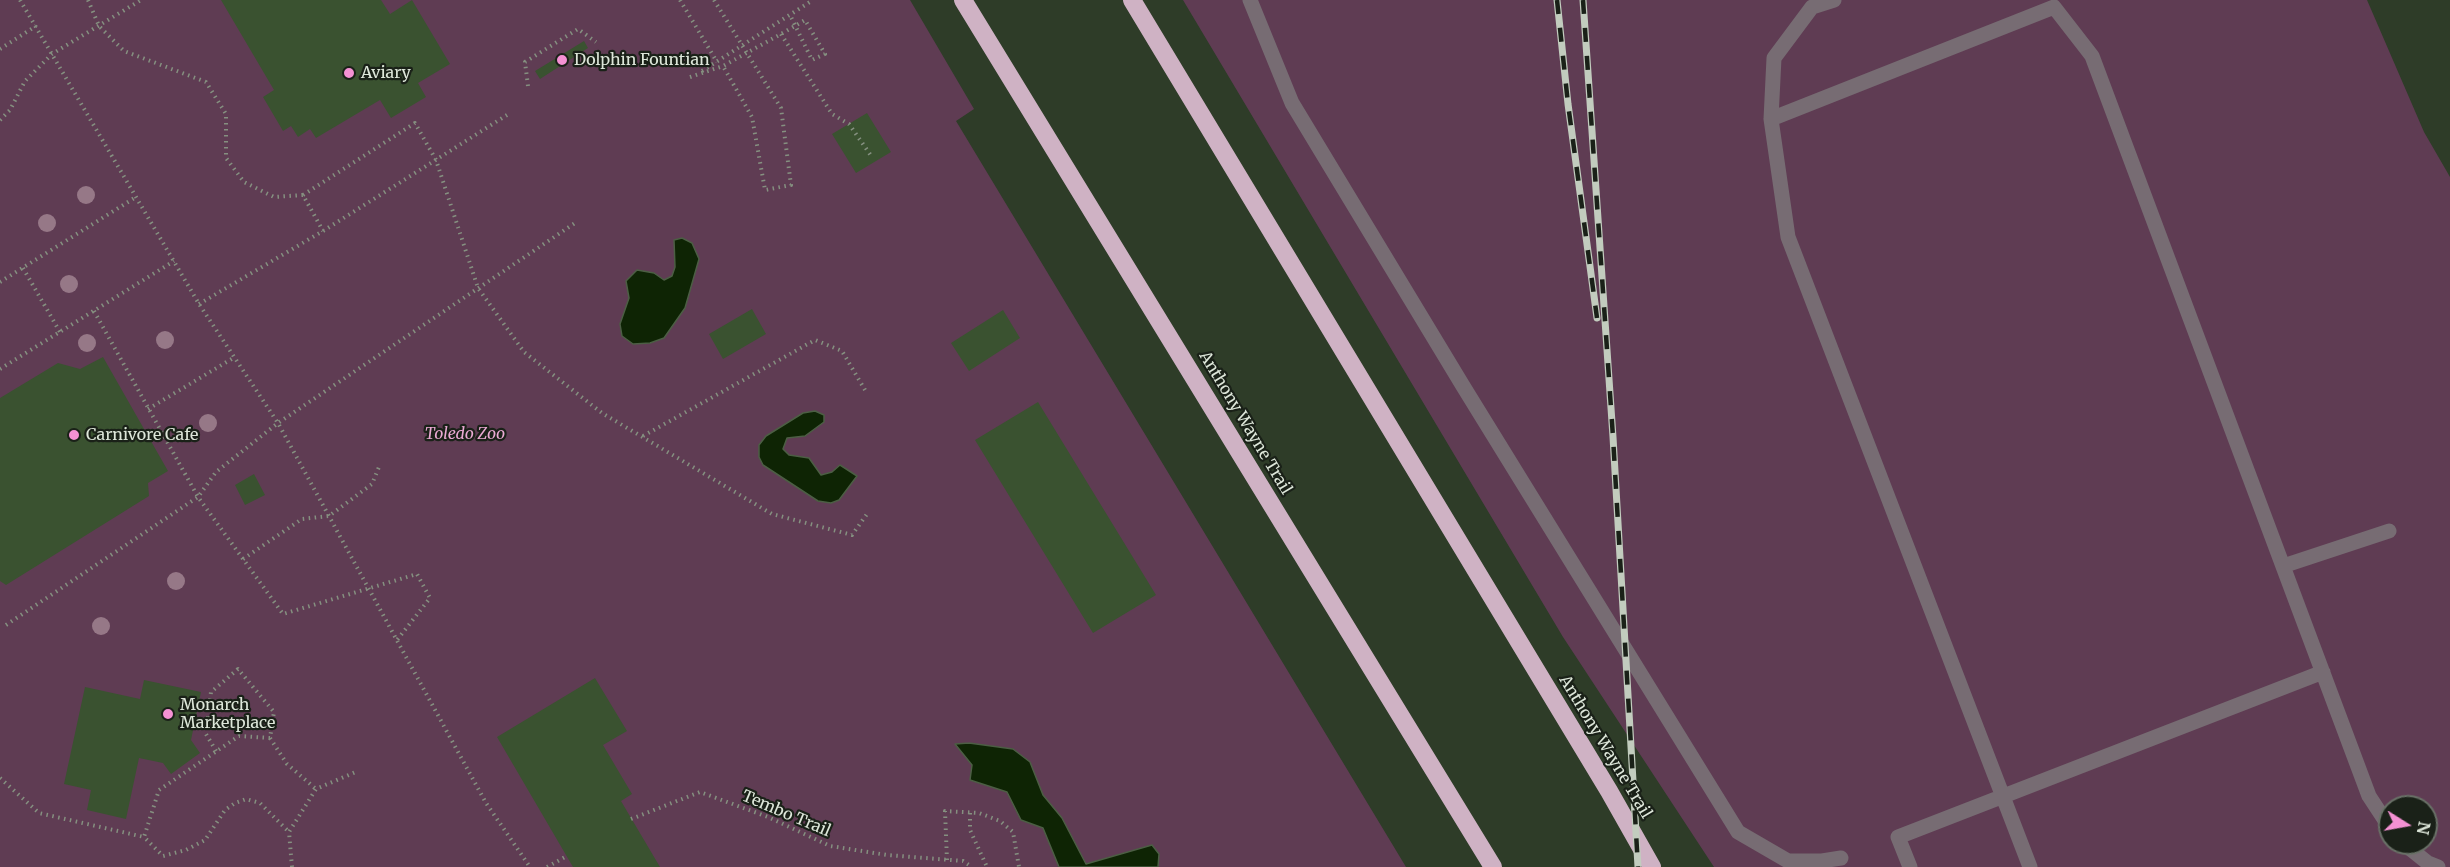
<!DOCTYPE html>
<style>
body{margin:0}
#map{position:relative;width:2450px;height:867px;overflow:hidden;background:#2e3c28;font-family:Merriweather,serif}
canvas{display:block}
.north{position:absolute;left:2378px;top:795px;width:60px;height:60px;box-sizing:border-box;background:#1a2118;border:2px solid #687066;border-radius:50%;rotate:101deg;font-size:16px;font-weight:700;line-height:24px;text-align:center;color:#dee7da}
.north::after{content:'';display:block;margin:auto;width:21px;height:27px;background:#f491d3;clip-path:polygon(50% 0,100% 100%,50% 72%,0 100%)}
</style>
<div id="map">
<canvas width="2450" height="867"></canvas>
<div class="north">N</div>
</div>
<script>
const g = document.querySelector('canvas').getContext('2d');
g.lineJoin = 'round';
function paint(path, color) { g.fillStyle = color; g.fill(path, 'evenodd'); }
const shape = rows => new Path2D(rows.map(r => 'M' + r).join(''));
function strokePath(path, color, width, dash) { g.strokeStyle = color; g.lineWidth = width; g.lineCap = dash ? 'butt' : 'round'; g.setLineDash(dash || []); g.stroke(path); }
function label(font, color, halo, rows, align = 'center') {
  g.font = font + ' Merriweather,serif'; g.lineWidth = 4.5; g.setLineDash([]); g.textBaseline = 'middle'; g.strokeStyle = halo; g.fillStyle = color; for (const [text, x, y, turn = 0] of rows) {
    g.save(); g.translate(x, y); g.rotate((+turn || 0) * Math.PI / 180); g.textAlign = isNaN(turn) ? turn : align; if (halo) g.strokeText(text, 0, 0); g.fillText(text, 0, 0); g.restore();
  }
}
paint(shape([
 [0,0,910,0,974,109,956,121,1406,867,0,867],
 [1183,0,2367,0,2424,132,2450,177,2450,867,1714,867,1563,637],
 [2390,807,2426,807,2426,843,2390,843]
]), '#5f3c53');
const water = shape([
 [682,238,692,243,699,259,685,308,664,338,650,343,633,344,622,336,620,324,629,298,626,281,637,270,654,273,664,280,672,276,675,267,674,240,682,238],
 [815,411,824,415,824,422,805,436,787,438,783,449,789,455,809,458,821,475,832,472,840,465,857,476,839,500,831,503,818,501,763,465,759,457,759,445,766,436,803,413,815,411],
 [969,743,1013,749,1030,762,1043,795,1062,818,1086,864,1152,845,1159,854,1158,867,1059,867,1043,828,1021,820,1007,792,970,780,972,765,955,744,969,743]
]);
paint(water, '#0e2404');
strokePath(water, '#4c5e44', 1.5);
paint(shape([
 [221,0,381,0,390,14,412,0,450,64,418,83,426,97,391,118,380,100,316,138,310,129,298,137,291,126,283,131,263,97,274,90],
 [584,41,588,48,540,79,535,71],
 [867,113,891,152,856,173,832,134],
 [752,309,766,334,723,359,709,334],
 [1003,310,1020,338,969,371,951,343],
 [103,357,168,471,148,483,149,496,6,585,0,581,0,398,58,363,80,369],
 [1038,402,1156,595,1093,633,975,440],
 [254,474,265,495,245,505,235,485],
 [595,678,627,731,603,745,632,794,621,801,660,867,573,867,497,737],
 [144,680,201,692,191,740,200,753,171,774,163,763,139,758,126,819,87,810,91,790,64,784,85,687,140,699]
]), '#3a5230');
strokePath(shape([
 [20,0,199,304,278,423,486,803,530,867],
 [88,0,99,26,124,51,206,82,226,114,226,158,244,182,274,197,303,195,323,231],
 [680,0,717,62],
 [781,34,832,114,849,124,872,157],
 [0,49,36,26],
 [702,71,813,0],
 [690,77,723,66,781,34,805,20,825,54,812,60,790,15],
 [528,86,525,62,578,29,596,42],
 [0,120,10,110,25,81,52,54,141,0],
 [303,195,415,123,436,160,478,288,524,352,602,413,772,514,852,535,867,514],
 [23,268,60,332],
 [0,282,136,197],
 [199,304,323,231,507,115],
 [94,311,198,497,283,614,417,574,430,598,397,640],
 [0,369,174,261],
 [148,409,235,357],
 [643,436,815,340,842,351,865,390],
 [243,559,302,519,329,516,372,484,379,467],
 [6,625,198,497,216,472,278,423,575,223],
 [270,738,239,736,159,790,144,837,163,856,186,850,205,840,225,810,235,803,246,799,260,803,289,832],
 [216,751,206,734,211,692,238,669,274,712,270,738,287,764,316,789],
 [0,778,39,813,144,837],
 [970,813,970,830,987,867],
 [631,819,700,792,768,817,830,846,887,855,963,861,972,867],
 [947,860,945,811,979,813,1000,821,1013,832,1019,867],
 [292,867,289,832,316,789,358,771],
 [547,867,567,856]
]), '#859080', 4, [1.5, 4.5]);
strokePath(shape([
 [1250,0,1292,103,1463,386,1738,832,1788,861,1822,861,1841,858],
 [1771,119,1774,58,1812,7,1834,0],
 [2283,566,2389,531],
 [2403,843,2428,863,2438,867],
 [1910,867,1898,837,2323,672],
 [2030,867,1788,237,1771,119,2054,7,2092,56,2369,796,2390,828]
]), '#776c73', 15);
strokePath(shape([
 [963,0,1493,867],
 [1132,0,1609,791,1652,867]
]), '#cfb2c4', 18);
const rail = shape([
 [1557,0,1568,104,1597,318],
 [1583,0,1613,437,1638,867]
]);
strokePath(rail, '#c2ccbe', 7);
strokePath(rail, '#1a2118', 4.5, [14]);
strokePath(shape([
 [714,0,781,108,791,185,765,190,752,117,723,66]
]), '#859080', 4, [1.5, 4.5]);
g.fillStyle = '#967887';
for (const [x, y] of [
 [86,195],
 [47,223],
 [69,284],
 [165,340],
 [87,343],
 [208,423],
 [176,581],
 [101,626]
]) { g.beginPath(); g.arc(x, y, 9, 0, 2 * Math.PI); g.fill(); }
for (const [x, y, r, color] of [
 [562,60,6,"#f491d3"],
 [349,73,6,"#f491d3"],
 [74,435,6,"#f491d3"],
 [168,714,6,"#f491d3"]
]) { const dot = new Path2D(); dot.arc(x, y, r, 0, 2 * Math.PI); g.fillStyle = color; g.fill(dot); strokePath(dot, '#1a2118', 2); }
label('16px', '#dee7da', '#1a2118', [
 ["Dolphin Fountian",574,60],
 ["Aviary",361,73],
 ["Carnivore Cafe",86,435],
 ["Monarch",180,705],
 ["Marketplace",180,723]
], 'left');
label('16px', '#dee7da', '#1a2118', [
 ["Anthony Wayne Trail",1245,423,59],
 ["Anthony Wayne Trail",1605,747,59],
 ["Tembo Trail",786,814,23]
]);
label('italic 16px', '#ebaad4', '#1a2118', [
 ["Toledo Zoo",465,434]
]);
</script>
